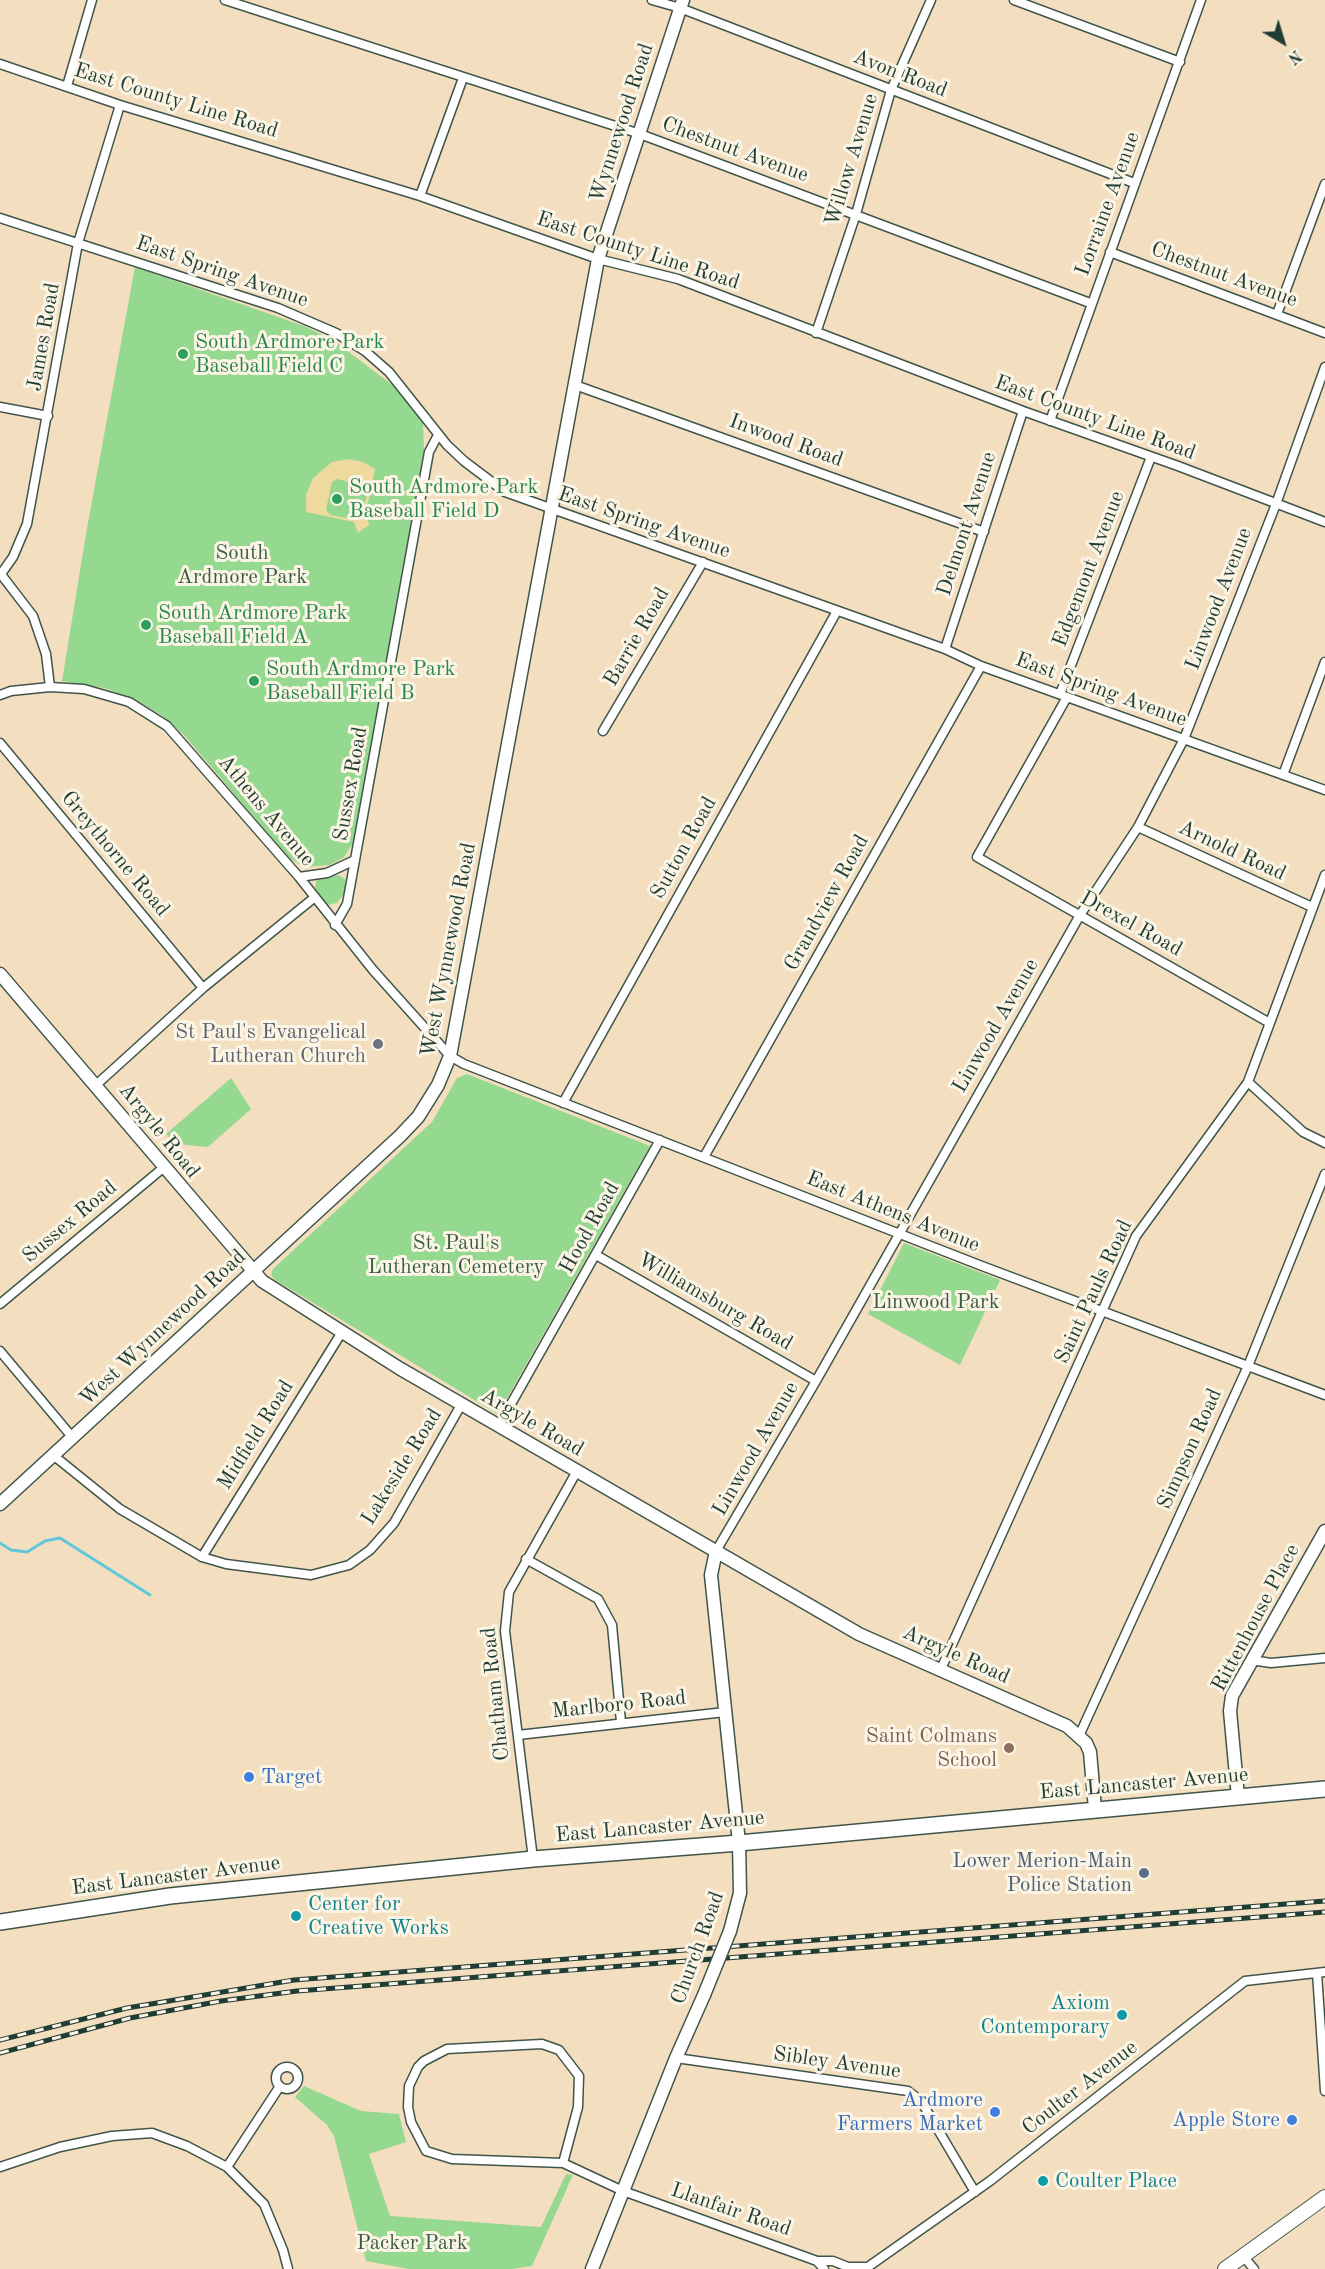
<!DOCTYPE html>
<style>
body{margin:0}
#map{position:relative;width:1325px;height:2269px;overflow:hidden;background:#f4dec0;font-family:"Old Standard TT",serif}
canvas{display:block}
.north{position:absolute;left:1253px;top:12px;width:60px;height:60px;-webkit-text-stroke:4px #fcf5e5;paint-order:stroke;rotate:142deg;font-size:16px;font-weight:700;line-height:24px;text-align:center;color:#1f3d34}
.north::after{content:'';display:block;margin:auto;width:21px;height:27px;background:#1f3d34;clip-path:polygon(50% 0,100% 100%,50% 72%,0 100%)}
</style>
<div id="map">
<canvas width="1325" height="2269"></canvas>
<div class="north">N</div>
</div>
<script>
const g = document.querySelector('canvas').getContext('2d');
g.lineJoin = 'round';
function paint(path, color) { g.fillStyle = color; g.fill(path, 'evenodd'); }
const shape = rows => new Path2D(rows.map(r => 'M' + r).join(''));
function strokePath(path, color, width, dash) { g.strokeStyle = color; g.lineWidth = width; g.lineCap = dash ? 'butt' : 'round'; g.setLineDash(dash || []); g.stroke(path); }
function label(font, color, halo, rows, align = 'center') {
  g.font = font + ' "Old Standard TT",serif'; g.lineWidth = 6; g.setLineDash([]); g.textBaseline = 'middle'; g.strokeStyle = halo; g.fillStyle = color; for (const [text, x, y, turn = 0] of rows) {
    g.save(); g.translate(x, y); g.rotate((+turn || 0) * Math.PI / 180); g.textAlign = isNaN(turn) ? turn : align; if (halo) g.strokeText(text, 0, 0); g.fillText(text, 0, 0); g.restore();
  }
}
paint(shape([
 [135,267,304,326,333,340,395,387,423,423,424,450,353,843,344,857,330,865,304,867,289,858,184,735,163,716,136,700,104,688,62,681,87,528],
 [338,875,345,879,346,891,337,903,327,905,315,888,317,878],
 [467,1074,650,1146,498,1414,275,1280,271,1275,273,1269,432,1122,457,1078],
 [231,1078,251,1109,208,1147,185,1145,170,1139,166,1134],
 [904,1243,1000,1280,960,1365,868,1314],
 [304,2086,361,2111,399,2114,406,2142,369,2154,390,2216,541,2227,566,2174,573,2175,532,2266,512,2269,409,2269,366,2261,334,2136,327,2125,295,2097]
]), '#95d890');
paint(shape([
 [349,459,363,462,375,469,366,512,369,525,358,533,354,522,306,512,306,495,313,478,332,462],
 [337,479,364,485,368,490,362,517,357,520,330,515,326,510,332,482]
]), '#eeda9e');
strokePath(shape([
 [0,1543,11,1550,27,1552,45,1541,60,1538,150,1595]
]), '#5ec8d9', 3);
const street = shape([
 [225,0,640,134,1090,303],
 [652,0,680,8,1134,183],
 [1014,0,1180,62],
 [0,64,120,105,420,196,598,259,678,279,1023,411,1178,466,1325,522],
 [67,86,92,0],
 [420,196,463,78],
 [0,218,278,308,336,333,365,351,389,372,447,445,464,461,505,492,945,649,981,666,1325,790],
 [1110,252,1325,333],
 [1277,314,1325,184],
 [816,333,856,214,891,90,931,0],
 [575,385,984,532],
 [0,407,48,416],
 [1050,421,1201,0],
 [0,573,33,616,46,654,50,687],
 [1,574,13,557,27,524,78,243,120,105],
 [945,649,1023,411],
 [1060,694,1151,457],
 [0,695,11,691,50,687,84,689,129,702,167,726,299,877,373,970,450,1056,464,1064,982,1266,1325,1395],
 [1067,697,977,857,1268,1022],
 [603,731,703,562],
 [0,743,203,988],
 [1283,775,1325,662],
 [1138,827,1312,907],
 [299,877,327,873,355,860],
 [335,925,347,904,429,452,438,435],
 [1248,1082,1303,1132,1325,1143],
 [96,1085,203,988,315,897],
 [563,1103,837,611],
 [704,1157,981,666],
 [596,1255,816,1381],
 [0,1304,163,1168],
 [0,1351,73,1438],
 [498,1427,660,1140],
 [53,1455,120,1509,202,1557,226,1564,311,1575,349,1565,370,1550,394,1523,461,1405],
 [716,1551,816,1381,1080,915,1138,827,1184,739,1276,504,1325,367],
 [202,1557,342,1332],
 [526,1559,598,1599,612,1625,621,1722],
 [1251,1660,1271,1663,1325,1658],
 [941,1669,1136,1236,1248,1082,1325,875],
 [518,1735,725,1712],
 [1079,1736,1248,1366,1325,1174],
 [533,1859,505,1631,509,1592,577,1471],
 [1317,1973,1325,2091],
 [542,2044,559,2050,579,2076,578,2107,563,2163,452,2159,426,2151,411,2122,408,2107,409,2086,418,2067,424,2061,447,2049,542,2044],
 [676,2058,908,2091,921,2101,975,2192],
 '276 2078a11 11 0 1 1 22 0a11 11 0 1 1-22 0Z',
 [563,2163,623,2191,817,2261,824,2269],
 [0,2167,60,2147,112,2136,152,2133,187,2146,227,2167,264,2204,283,2250,288,2269],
 [227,2167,280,2086],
 [1243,2256,1254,2269],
 [817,2261,833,2261,848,2267,868,2267],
 [865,2269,990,2181,1245,1981,1325,1972]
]);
const secondary = shape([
 [0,974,262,1281,399,1368,859,1634,1067,1726,1086,1743,1090,1752,1095,1809],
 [0,1504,400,1136,418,1117,438,1085,450,1056,598,259,683,0],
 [716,1551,711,1575,739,1843,740,1893,730,1931],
 [1238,1797,1230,1711,1232,1696,1325,1531],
 [592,2269,676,2058,704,1995]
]);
const primary = shape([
 [1225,2269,1325,2197]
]);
const highway = shape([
 [0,1922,170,1896,533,1859,739,1843,1325,1789]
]);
strokePath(street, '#3f5549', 11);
strokePath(secondary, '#3f5549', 15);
strokePath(primary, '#3f5549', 16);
strokePath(highway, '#3f5549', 18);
strokePath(street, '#fff', 8);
strokePath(secondary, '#fff', 12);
strokePath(primary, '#fff', 14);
strokePath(highway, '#fff', 15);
const rail = shape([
 [0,2040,127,2008,294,1980,1325,1901],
 [0,2053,130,2018,221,2001,297,1991,1325,1912]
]);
strokePath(rail, '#1f3d34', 5);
strokePath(rail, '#fcf5e5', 3, [9]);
const secondaryBridge = shape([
 [704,1995,730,1931]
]);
strokePath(secondaryBridge, '#3f5549', 15, []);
strokePath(secondaryBridge, '#fff', 12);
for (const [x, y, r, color] of [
 [183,354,6,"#2e9e5b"],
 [337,499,6,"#2e9e5b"],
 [146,625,6,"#2e9e5b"],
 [254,681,6,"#2e9e5b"],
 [378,1044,6,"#6b7280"],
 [1009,1748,6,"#8d6e63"],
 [249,1777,6,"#3f7fe0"],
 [1144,1873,6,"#5c6f8a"],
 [296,1916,6,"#0f9aa8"],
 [1122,2015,6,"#0f9aa8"],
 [995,2112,6,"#3f7fe0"],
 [1292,2120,6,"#3f7fe0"],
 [1043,2181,6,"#0f9aa8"]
]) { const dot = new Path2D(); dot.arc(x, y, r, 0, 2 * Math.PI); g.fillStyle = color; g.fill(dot); strokePath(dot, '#fcf5e5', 2); }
label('21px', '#1f3d34', '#fcf5e5', [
 ["Avon Road",900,74,21],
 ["East County Line Road",176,101,17],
 ["Wynnewood Road",622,123,-72],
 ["Chestnut Avenue",735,150,20],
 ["Willow Avenue",852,160,-73],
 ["Lorraine Avenue",1108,204,-70],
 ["East County Line Road",638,251,18],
 ["East Spring Avenue",222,272,19],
 ["Chestnut Avenue",1224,275,20],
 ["James Road",44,337,-80],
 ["East County Line Road",1095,418,20],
 ["Inwood Road",786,441,20],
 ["East Spring Avenue",644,523,19],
 ["Delmont Avenue",967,524,-72],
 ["Edgemont Avenue",1089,569,-69],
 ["Linwood Avenue",1219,599,-69],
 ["Barrie Road",637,637,-60],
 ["East Spring Avenue",1101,690,20],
 ["Sussex Road",351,784,-80],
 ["Athens Avenue",266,811,50],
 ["Sutton Road",684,848,-61],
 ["Arnold Road",1232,851,25],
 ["Greythorne Road",115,854,50],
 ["Grandview Road",827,903,-61],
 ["Drexel Road",1131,924,29],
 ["West Wynnewood Road",449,950,-79],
 ["Linwood Avenue",996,1026,-60],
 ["Argyle Road",159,1131,51],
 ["East Athens Avenue",893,1212,22],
 ["Sussex Road",70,1222,-40],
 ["Hood Road",590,1228,-61],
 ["Saint Pauls Road",1094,1292,-65],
 ["Williamsburg Road",715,1302,30],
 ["West Wynnewood Road",163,1328,-43],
 ["Argyle Road",532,1423,30],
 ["Midfield Road",256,1435,-58],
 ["Linwood Avenue",756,1449,-60],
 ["Simpson Road",1190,1449,-66],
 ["Lakeside Road",402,1467,-58],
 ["Rittenhouse Place",1256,1618,-62],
 ["Argyle Road",956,1655,24],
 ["Chatham Road",496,1694,-96],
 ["Marlboro Road",619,1705,-6],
 ["East Lancaster Avenue",1144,1784,-5],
 ["East Lancaster Avenue",660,1827,-5],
 ["East Lancaster Avenue",176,1876,-7],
 ["Church Road",698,1948,-70],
 ["Sibley Avenue",837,2063,8],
 ["Coulter Avenue",1080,2088,-38],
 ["Llanfair Road",731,2210,19]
]);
label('21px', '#27864d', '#fcf5e5', [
 ["South Ardmore Park",195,342],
 ["Baseball Field C",195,366],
 ["South Ardmore Park",349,487],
 ["Baseball Field D",349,511],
 ["South Ardmore Park",158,613],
 ["Baseball Field A",158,637],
 ["South Ardmore Park",266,669],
 ["Baseball Field B",266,693]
], 'left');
label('21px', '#375c46', '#fcf5e5', [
 ["South",242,553],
 ["Ardmore Park",242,577],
 ["St. Paul's",456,1243],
 ["Lutheran Cemetery",456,1267],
 ["Linwood Park",936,1302],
 ["Packer Park",412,2243]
]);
label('21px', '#5b616d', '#fcf5e5', [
 ["St Paul's Evangelical",366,1032],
 ["Lutheran Church",366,1056]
], 'right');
label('21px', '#785e54', '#fcf5e5', [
 ["Saint Colmans",997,1736],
 ["School",997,1760]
], 'right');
label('21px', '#366cbe', '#fcf5e5', [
 ["Target",261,1777,"left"],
 ["Ardmore",983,2100],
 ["Farmers Market",983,2124],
 ["Apple Store",1280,2120]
], 'right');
label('21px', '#4e5e75', '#fcf5e5', [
 ["Lower Merion-Main",1132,1861],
 ["Police Station",1132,1885]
], 'right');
label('21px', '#0d838f', '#fcf5e5', [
 ["Center for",308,1904],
 ["Creative Works",308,1928],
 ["Axiom",1110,2003,"right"],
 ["Contemporary",1110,2027,"right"],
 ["Coulter Place",1055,2181]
], 'left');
</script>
